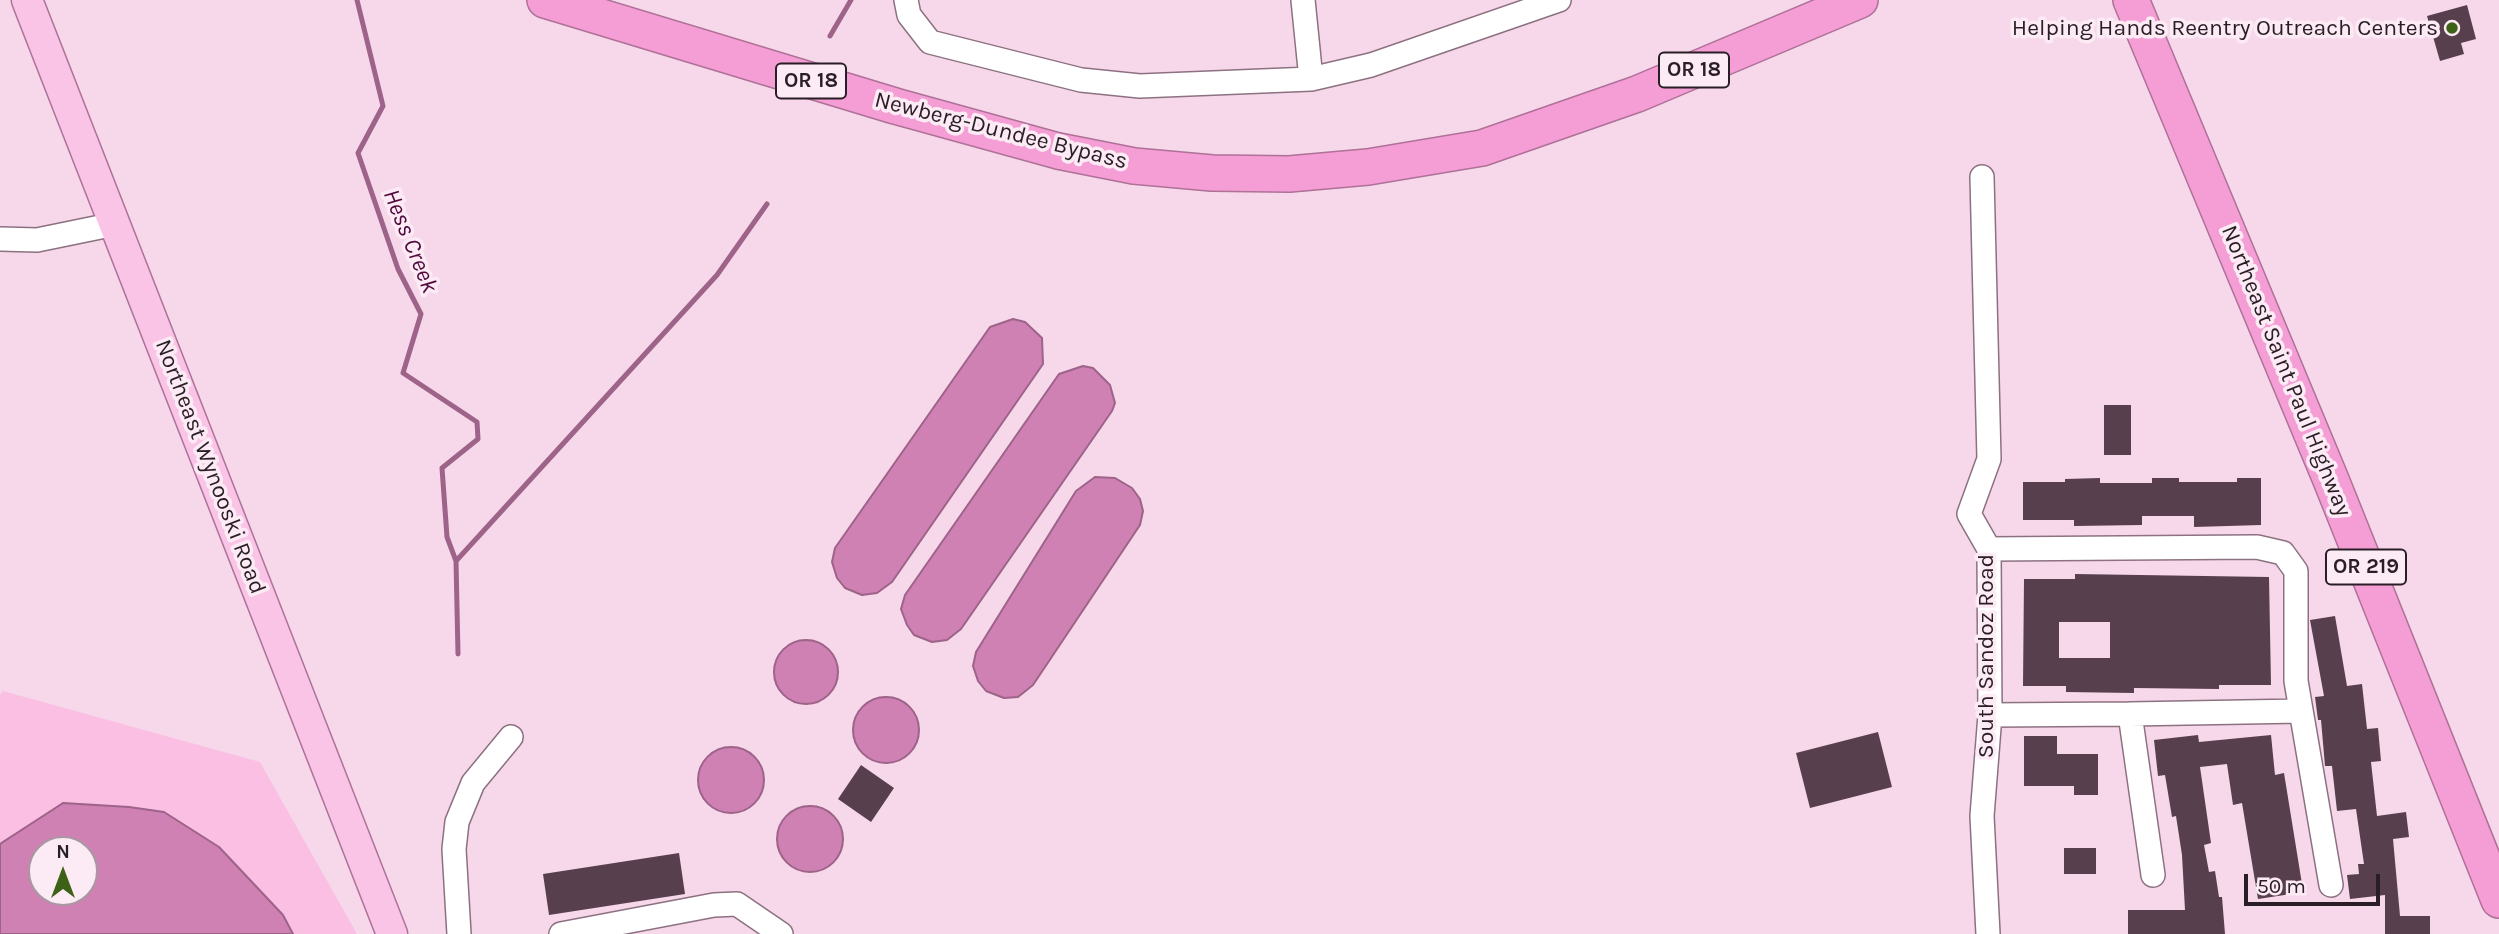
<!DOCTYPE html>
<style>
body{margin:0}
#map{position:relative;width:2499px;height:934px;overflow:hidden;background:#f7d8ea;font-family:Karla,sans-serif}
canvas{display:block}
.north{position:absolute;left:28px;top:836px;width:70px;height:70px;box-sizing:border-box;background:#fceaf4;border:2px solid #a898a1;border-radius:50%;rotate:0deg;font-size:19px;font-weight:700;line-height:28px;text-align:center;color:#291e25}
.north::after{content:'';display:block;margin:auto;width:24px;height:32px;background:#3e6118;clip-path:polygon(50% 0,100% 100%,50% 72%,0 100%)}
.scale{position:absolute;left:2244px;top:874px;width:136px;height:32px;box-sizing:border-box;border:4px solid #291e25;border-top:0;padding-left:9px;font-size:21px;line-height:24px;white-space:nowrap;color:#291e25;-webkit-text-stroke:5px #fceaf4;paint-order:stroke}
</style>
<div id="map">
<canvas width="2499" height="934"></canvas>
<div class="north">N</div>
<div class="scale">50 m</div>
</div>
<script>
const g = document.querySelector('canvas').getContext('2d');
g.lineJoin = 'round';
function paint(path, color) { g.fillStyle = color; g.fill(path, 'evenodd'); }
const shape = rows => new Path2D(rows.map(r => 'M' + r).join(''));
function strokePath(path, color, width, dash) { g.strokeStyle = color; g.lineWidth = width; g.lineCap = dash ? 'butt' : 'round'; g.setLineDash(dash || []); g.stroke(path); }
function label(font, color, halo, rows, align = 'center') {
  g.font = font + ' Karla,sans-serif'; g.lineWidth = 7; g.setLineDash([]); g.textBaseline = 'middle'; g.strokeStyle = halo; g.fillStyle = color; for (const [text, x, y, turn = 0] of rows) {
    g.save(); g.translate(x, y); g.rotate((+turn || 0) * Math.PI / 180); g.textAlign = isNaN(turn) ? turn : align; if (halo) g.strokeText(text, 0, 0); g.fillText(text, 0, 0); g.restore();
  }
}
paint(shape([
 [3,691,260,762,357,934,0,934,0,695],
 [42,850,84,850,84,892,42,892]
]), '#fabfe3');
const water = shape([
 [1013,319,1025,322,1042,338,1043,364,892,582,877,593,862,595,845,588,837,578,832,562,835,548,990,327,1013,319],
 [1083,366,1093,368,1110,385,1115,403,1112,411,961,629,947,640,932,642,914,635,907,625,901,609,905,595,1059,374,1083,366],
 [1095,477,1115,478,1132,488,1140,499,1143,511,1140,525,1033,685,1018,697,1004,698,986,691,978,681,973,666,976,652,1076,491,1095,477],
 '774 672a32 32 0 1 1 64 0a32 32 0 1 1-64 0Z',
 '853 730a33 33 0 1 1 66 0a33 33 0 1 1-66 0Z',
 '698 780a33 33 0 1 1 66 0a33 33 0 1 1-66 0Z',
 [63,803,129,807,164,812,219,847,283,915,293,934,0,934,0,844,63,803],
 [42,850,84,850,84,892,42,892,42,850],
 '777 839a33 33 0 1 1 66 0a33 33 0 1 1-66 0Z'
]);
paint(water, '#cf81b3');
strokePath(water, '#9d6388', 2);
strokePath(shape([
 [357,0,383,106,358,153,398,269,421,314,403,373,477,422,478,439,442,468,447,537,456,561,458,654],
 [830,36,851,0],
 [456,561,717,275,767,204]
]), '#9d6388', 5);
paint(shape([
 [2467,5,2476,39,2461,43,2464,54,2440,61,2427,16],
 [2104,405,2131,405,2131,455,2104,455],
 [2100,478,2100,483,2152,483,2152,478,2179,478,2179,482,2237,482,2237,478,2261,478,2261,525,2194,527,2194,516,2142,516,2142,525,2074,526,2074,520,2023,520,2023,482,2065,482,2065,479],
 [2075,574,2269,577,2271,685,2219,685,2219,689,2134,688,2134,693,2066,692,2066,686,2023,686,2024,579,2075,579],
 [2059,622,2110,622,2110,658,2059,658],
 [2335,616,2347,686,2362,684,2367,729,2378,728,2381,761,2371,762,2377,816,2406,812,2409,837,2393,839,2400,916,2430,916,2430,934,2385,934,2385,895,2350,899,2347,875,2359,874,2358,864,2364,864,2356,809,2337,811,2332,766,2325,766,2321,720,2318,720,2315,697,2324,696,2310,620],
 [1878,732,1892,787,1810,808,1796,753],
 [2198,735,2199,742,2271,735,2275,775,2284,773,2302,884,2290,885,2291,894,2258,899,2242,803,2233,805,2227,764,2200,767,2211,843,2204,845,2209,872,2215,871,2219,897,2222,897,2225,934,2128,934,2128,910,2185,910,2182,855,2176,816,2172,817,2165,775,2158,776,2154,740],
 [2024,736,2057,736,2057,754,2098,754,2098,795,2074,795,2074,786,2024,786],
 [861,765,894,788,871,822,838,799],
 [2064,848,2096,848,2096,874,2064,874],
 [679,853,685,894,549,915,543,874]
]), '#583f4e');
const minor = shape([
 [906,0,909,15,930,42,1081,80,1140,86,1311,79,1371,65,1559,0],
 [1303,0,1311,79],
 [1982,177,1989,459,1969,514,1989,549,1990,715,1982,816,1988,934],
 [0,239,37,240,115,224],
 [1989,549,2257,547,2283,553,2296,571,2296,681,2331,885],
 [2130,714,2301,711],
 [1990,715,2130,714,2153,875],
 [459,934,454,849,457,822,473,783,511,737],
 [561,934,714,905,737,904,781,934]
]);
const major = shape([
 [27,0,392,934]
]);
const highway = shape([
 [545,0,895,106,1058,151,1134,166,1212,173,1289,174,1368,167,1482,148,1637,94,1860,0],
 [2131,0,2331,480,2499,900]
]);
strokePath(minor, '#8c7181', 26);
strokePath(major, '#ae7197', 33);
strokePath(highway, '#ae7197', 38);
strokePath(minor, '#fff', 23);
strokePath(major, '#f9c4e6', 30);
strokePath(highway, '#f59dd5', 35);
for (const [x, y, r, color] of [
 [2452,28,7,"#3e6118"]
]) { const dot = new Path2D(); dot.arc(x, y, r, 0, 2 * Math.PI); g.fillStyle = color; g.fill(dot); strokePath(dot, '#fceaf4', 2.5); }
for (const [x, y, w] of [
 [1694,70,70],
 [811,81,70],
 [2366,567,80]
]) { const box = new Path2D(); box.roundRect(x - w / 2, y - 17.5, w, 35, 5); g.fillStyle = '#fceaf4'; g.fill(box); strokePath(box, '#291e25', 2); }
label('bold 21px', '#291e25', null, [
 ["OR 18",1694,70],
 ["OR 18",811,81],
 ["OR 219",2366,567]
]);
label('23px', '#291e25', '#fceaf4', [
 ["Helping Hands Reentry Outreach Centers",2438,28]
], 'right');
label('23px', '#291e25', '#fceaf4', [
 ["Newberg-Dundee Bypass",1001,131,14],
 ["Northeast Saint Paul Highway",2286,371,68],
 ["Northeast Wynooski Road",210,467,69],
 ["South Sandoz Road",1986,656,-90]
]);
label('italic 24px', '#50093d', '#fceaf4', [
 ["Hess Creek",410,241,68]
]);
</script>
